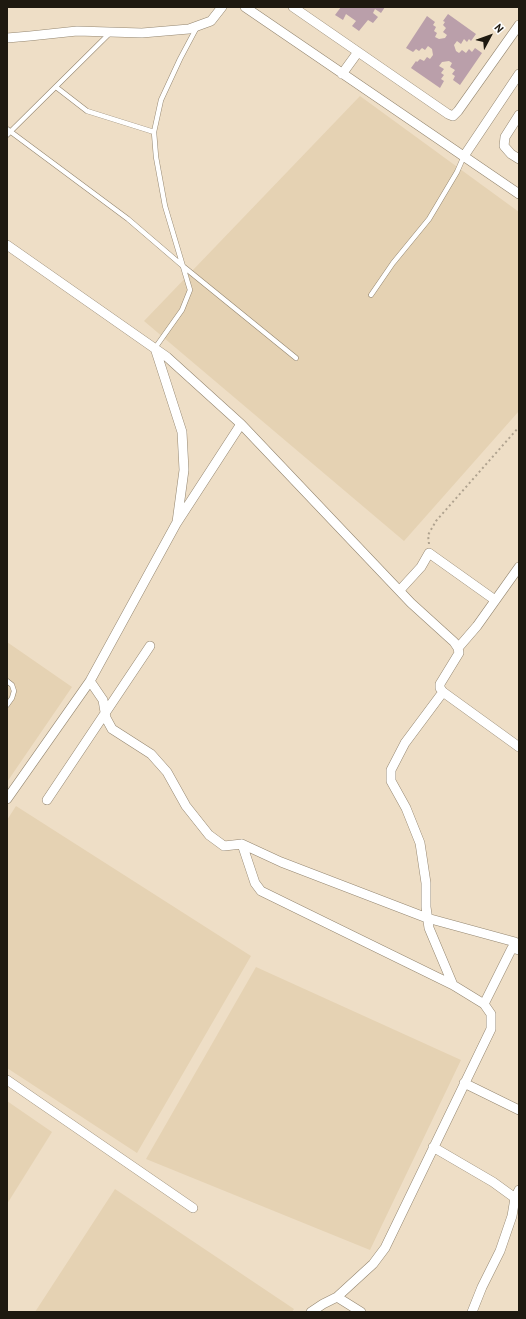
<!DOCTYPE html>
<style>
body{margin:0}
#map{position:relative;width:526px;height:1319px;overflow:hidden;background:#eedec6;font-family:"PT Sans",sans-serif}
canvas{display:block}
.frame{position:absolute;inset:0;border:8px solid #1e1910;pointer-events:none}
.north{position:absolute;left:470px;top:16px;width:40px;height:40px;-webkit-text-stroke:3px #fff;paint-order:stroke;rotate:49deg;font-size:11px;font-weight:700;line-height:16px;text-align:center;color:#1e1910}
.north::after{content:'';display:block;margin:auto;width:14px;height:18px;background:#1e1910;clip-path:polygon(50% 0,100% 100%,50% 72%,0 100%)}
</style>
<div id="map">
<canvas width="526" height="1319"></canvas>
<div class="frame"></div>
<div class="north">N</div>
</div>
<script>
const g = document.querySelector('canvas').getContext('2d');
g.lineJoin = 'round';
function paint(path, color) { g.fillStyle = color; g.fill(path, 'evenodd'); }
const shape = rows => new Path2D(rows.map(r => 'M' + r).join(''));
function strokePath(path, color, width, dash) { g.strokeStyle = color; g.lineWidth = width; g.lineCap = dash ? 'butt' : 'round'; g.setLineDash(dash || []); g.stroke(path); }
paint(shape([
 [360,96,519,212,519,411,404,541,144,321],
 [7,642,72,687,7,782],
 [16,806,251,956,137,1153,7,1068,7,820],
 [256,967,461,1060,370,1250,146,1159],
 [7,1101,52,1132,7,1204],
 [115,1189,294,1309,292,1312,35,1312]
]), '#e5d2b3');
paint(shape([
 [341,7,385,7,381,13,375,9,373,13,378,17,373,23,368,20,359,31,352,26,356,21,346,14,343,20,335,15],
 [448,14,476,34,471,41,469,39,467,42,464,39,461,44,457,41,454,45,456,51,459,53,462,50,466,53,469,49,472,52,475,48,482,53,460,85,453,80,455,76,452,74,455,70,450,67,452,63,449,61,442,62,439,66,444,69,441,73,444,75,441,79,444,81,440,88,411,68,416,61,417,62,420,59,424,61,427,57,430,59,433,55,432,49,428,46,425,50,422,48,419,51,416,49,413,52,406,48,427,16,435,22,433,25,436,27,434,31,437,33,435,37,439,39,445,38,447,35,443,32,446,28,443,25,445,22,443,21]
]), '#ba9faa');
const service = shape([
 [56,87,87,111,154,132],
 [7,129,128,219,184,267,296,358],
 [7,135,110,33],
 [371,295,393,263,429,219,457,172,464,156],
 [155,348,182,310,190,290,165,206,156,157,154,132,161,100,180,59,197,27],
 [7,681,12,685,14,691,12,698,7,705]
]);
const minor = shape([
 [245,7,519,194],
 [293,7,448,114,453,116,458,111,519,25],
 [7,38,30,36,77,31,142,33,189,29,211,21,222,7],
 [342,74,358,52],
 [519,115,505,137,504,146,511,154,519,159],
 [464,156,519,74],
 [7,245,167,357,241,424,411,603,454,642,458,648,459,653,440,684,440,688,443,692,519,747],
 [155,348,182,432,184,470,177,522],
 [400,590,421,567,429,553,495,600],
 [458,648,477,626,519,567],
 [90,681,103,700,106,718,112,729,151,754,167,772,186,806,209,835,224,846,242,844,281,862,427,918,515,942],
 [443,692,405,743,391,770,391,781,406,808,420,843,426,883,426,907,429,928,453,985],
 [7,799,90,681,176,524,241,424],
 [47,800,150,646],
 [242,844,255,883,261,891,453,985,484,1004,512,948,519,950],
 [7,1080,193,1208],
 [464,1083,519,1110],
 [433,1147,493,1182,515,1198],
 [337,1297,361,1312],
 [311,1312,323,1304,337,1297,373,1264,385,1248,491,1029,491,1014,484,1004],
 [472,1312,482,1287,500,1251,512,1216,515,1198,519,1190]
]);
strokePath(service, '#948670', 5.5);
strokePath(minor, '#948670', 10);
strokePath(shape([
 [429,544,428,535,436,521,519,427]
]), '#afa28f', 2, [2, 3]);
strokePath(service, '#fff', 4.5);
strokePath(minor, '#fff', 9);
</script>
